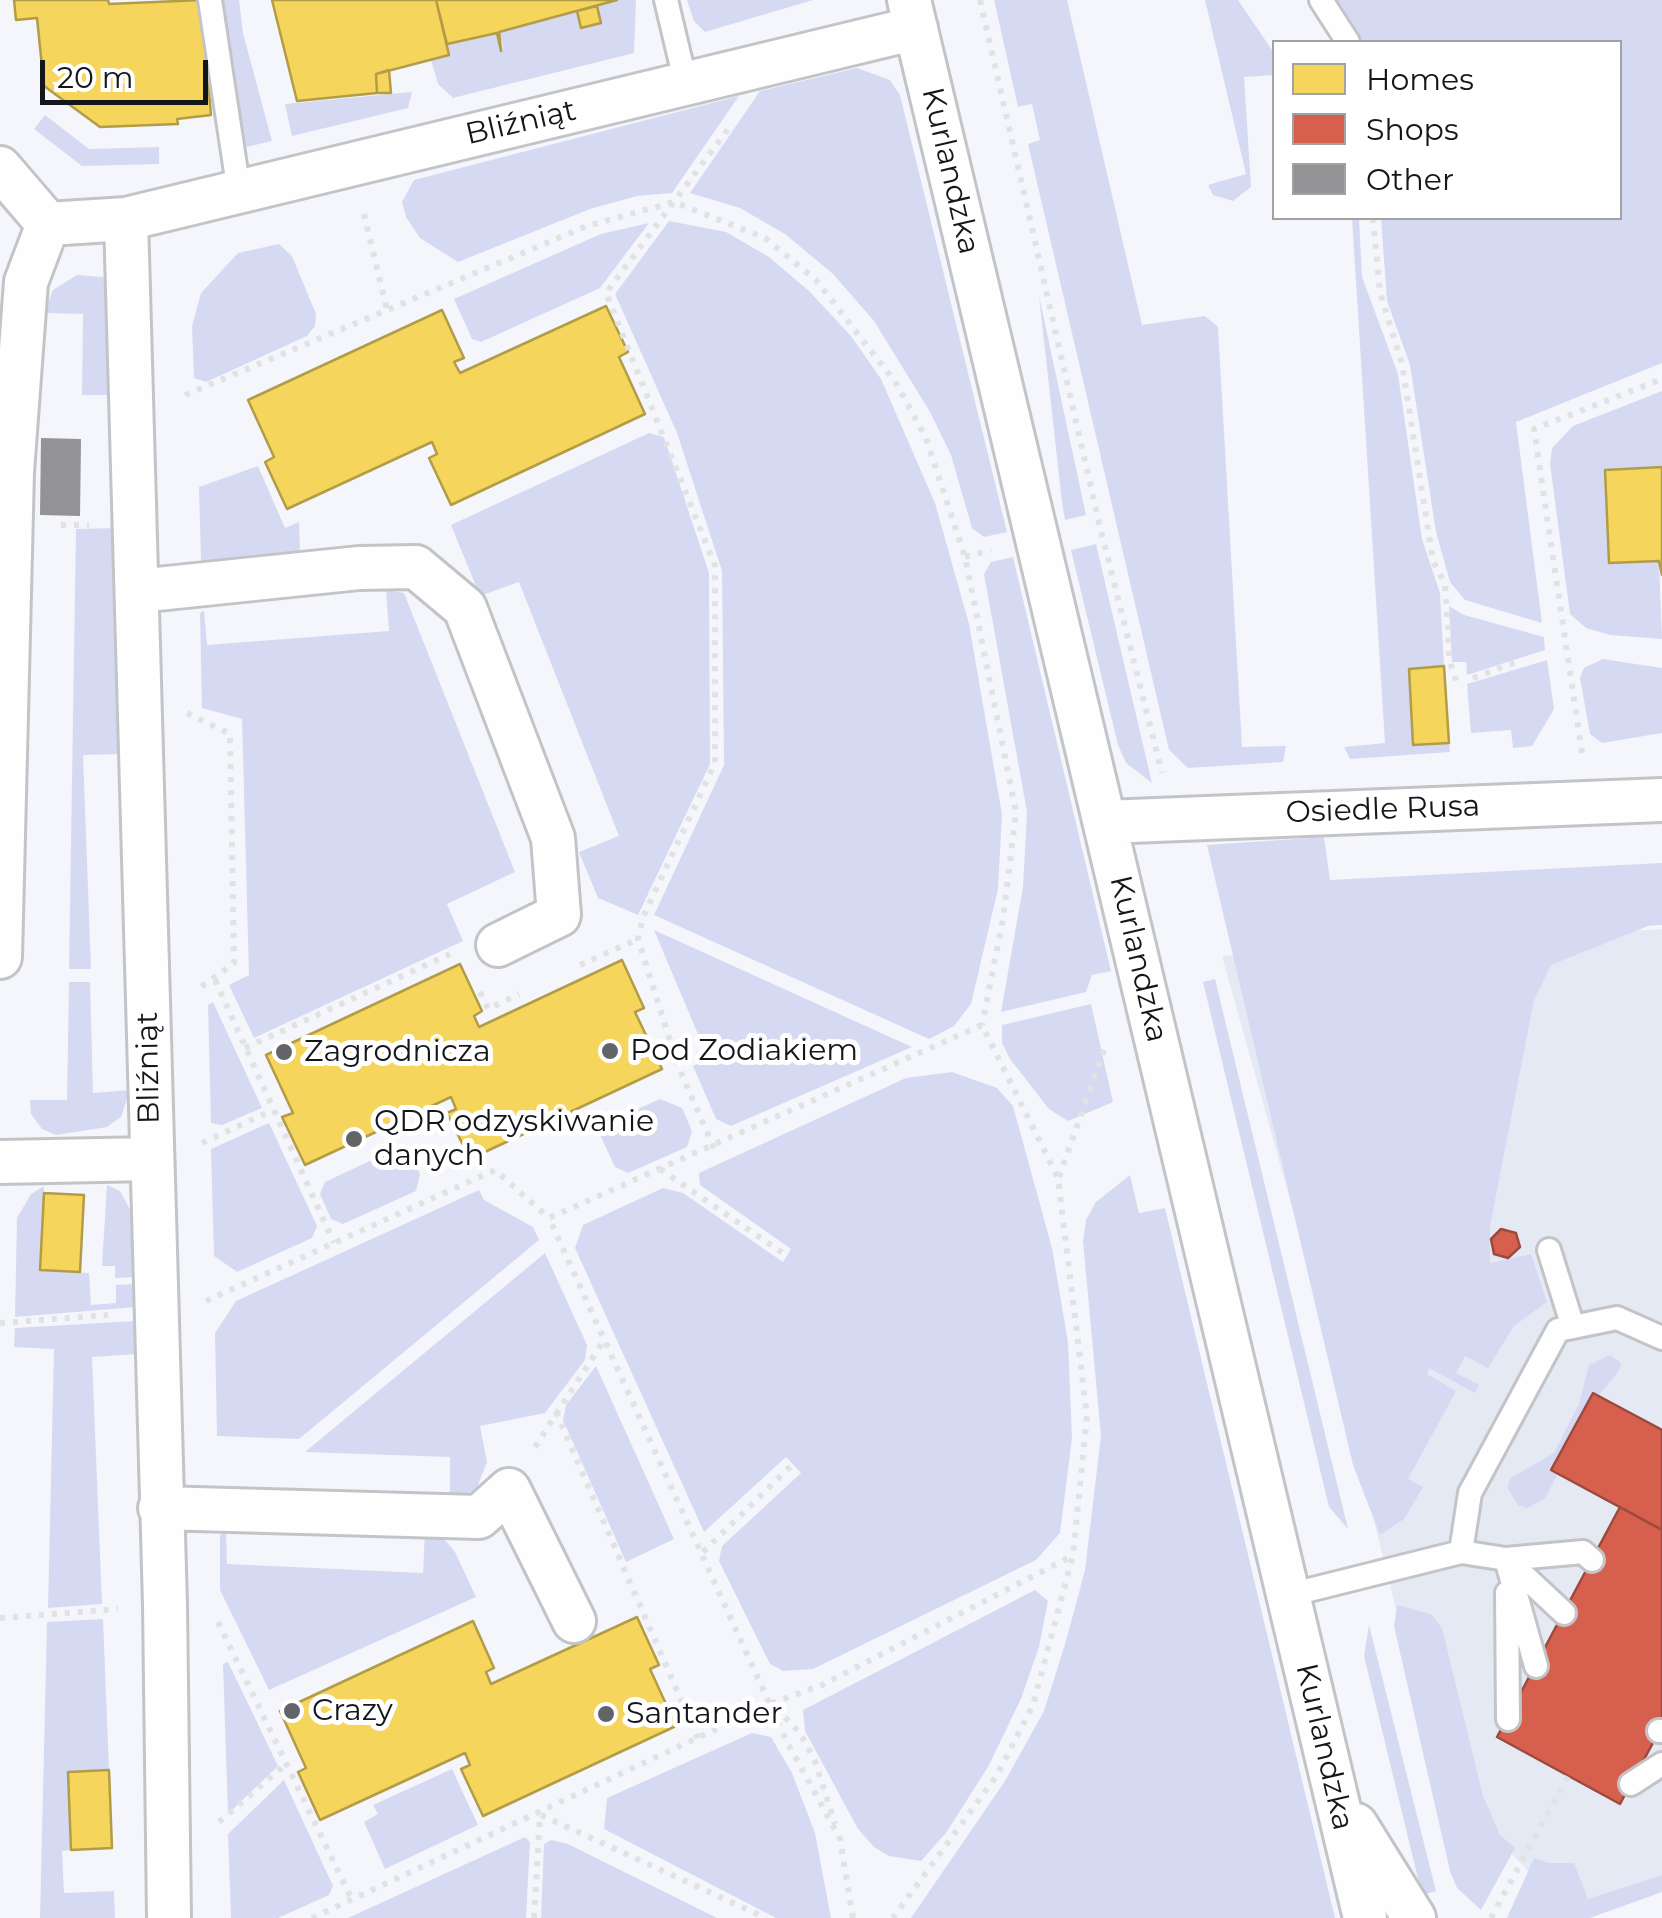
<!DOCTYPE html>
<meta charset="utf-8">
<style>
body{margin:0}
#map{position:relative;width:1662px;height:1918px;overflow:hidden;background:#f5f6fb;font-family:Montserrat,sans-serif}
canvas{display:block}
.legend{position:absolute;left:1272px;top:40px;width:350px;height:180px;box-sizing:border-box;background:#fff;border:2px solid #a1a2a3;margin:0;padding:12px 18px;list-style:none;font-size:30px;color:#151619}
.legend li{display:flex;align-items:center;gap:20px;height:50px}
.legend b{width:50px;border:2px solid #a1a2a3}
.scale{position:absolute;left:40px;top:60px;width:168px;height:45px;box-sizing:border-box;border:5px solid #151619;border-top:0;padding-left:12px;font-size:30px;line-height:35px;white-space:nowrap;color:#151619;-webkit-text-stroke:8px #fff;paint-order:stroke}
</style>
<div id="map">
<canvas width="1662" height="1918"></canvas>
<ul class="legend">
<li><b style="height:28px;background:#f6d55c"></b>Homes</li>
<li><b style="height:28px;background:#d6604d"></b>Shops</li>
<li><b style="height:28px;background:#939294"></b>Other</li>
</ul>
<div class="scale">20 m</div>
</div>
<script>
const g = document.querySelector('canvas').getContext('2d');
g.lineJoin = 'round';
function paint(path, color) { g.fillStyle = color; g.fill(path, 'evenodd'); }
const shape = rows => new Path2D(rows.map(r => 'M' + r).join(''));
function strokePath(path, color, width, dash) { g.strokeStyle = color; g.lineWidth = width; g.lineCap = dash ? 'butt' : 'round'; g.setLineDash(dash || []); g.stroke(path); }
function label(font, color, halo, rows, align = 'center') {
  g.font = font + ' Montserrat,sans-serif'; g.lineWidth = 10; g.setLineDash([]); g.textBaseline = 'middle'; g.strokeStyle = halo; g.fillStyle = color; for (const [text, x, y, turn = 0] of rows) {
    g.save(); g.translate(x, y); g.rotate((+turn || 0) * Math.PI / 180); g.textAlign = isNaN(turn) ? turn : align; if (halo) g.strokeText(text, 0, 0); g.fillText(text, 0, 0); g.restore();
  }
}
paint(shape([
 [1662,929,1662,1886,1572,1918,1485,1825,1400,1625,1329,1340,1222,956]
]), '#e5e9f4');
paint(shape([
 [221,0,239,0,243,33,272,141,242,148],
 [617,0,636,0,634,53,453,98,438,84,431,60,449,55,447,44,497,33,504,50,499,32,577,11,581,28,600,23,597,6],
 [687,0,813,0,705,32,694,21],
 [994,0,1067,0,1142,325,1205,316,1218,327,1242,747,1286,746,1283,762,1188,768,1169,750,1028,144,1040,140,1032,104,1018,107],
 [1205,0,1238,0,1274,53,1274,75,1244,77,1251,187,1233,201,1213,195,1208,185,1246,174],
 [1334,0,1662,0,1662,363,1516,422,1542,623,1465,600,1450,582,1436,532,1410,365,1387,301,1381,218,1620,218,1620,42,1363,42],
 [857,68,890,80,900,95,1007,532,984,537,972,528,951,455,930,412,874,321,833,274,785,234,740,208,690,193,760,91],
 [412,92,408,108,292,136,285,104],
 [739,96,672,193,637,196,590,209,458,262,420,238,406,217,402,202,414,180],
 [45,115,89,149,159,147,159,164,82,166,34,129],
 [1352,218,1359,218,1362,277,1398,374,1422,539,1440,593,1444,666,1409,670,1413,745,1449,743,1450,752,1350,759,1344,747,1385,743],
 [669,221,726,232,769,257,809,291,851,336,881,379,935,503,969,624,1002,814,998,889,971,1004,954,1026,929,1039,654,915,724,765,722,571,677,433,615,294],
 [649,223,600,288,481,342,472,339,454,299,601,234],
 [279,244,292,256,316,314,315,326,307,336,206,382,194,378,192,326,201,293,238,253],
 [77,275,103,277,110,285,115,395,82,395,83,314,44,313,53,290],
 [1039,296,1086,515,1065,520,1062,503],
 [1662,391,1662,467,1605,470,1659,561,1662,639,1610,635,1586,628,1570,614,1550,464,1552,448,1573,426],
 [649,433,664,437,709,573,710,764,638,915,598,898,579,852,619,836,519,582,480,596,451,525],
 [258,466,285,528,299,522,300,550,294,558,209,566,201,561,199,487],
 [118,528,124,754,83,755,91,969,69,969,76,529],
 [1096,544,1152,783,1126,763,1118,745,1071,550],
 [1013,557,1111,971,1092,975,1086,992,1001,1012,1023,887,1027,812,984,574,991,562],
 [386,590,404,593,515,872,447,904,463,941,254,1038,229,985,249,975,242,719,202,708,200,613,204,610,207,645,389,631],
 [1449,606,1464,615,1544,637,1545,650,1467,675,1466,662,1452,662],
 [1603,659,1662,668,1662,733,1602,743,1590,734,1580,678,1584,668],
 [1547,660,1554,709,1532,746,1513,748,1511,730,1471,733,1467,684],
 [1324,837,1330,880,1662,863,1662,925,1648,926,1551,965,1534,1000,1490,1226,1490,1263,1531,1254,1547,1302,1514,1326,1488,1368,1465,1356,1456,1373,1479,1385,1475,1393,1429,1368,1427,1374,1456,1391,1408,1479,1423,1487,1404,1519,1380,1535,1353,1465,1207,845],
 [654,930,912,1047,731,1126,716,1119,693,1066,708,1058],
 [1215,979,1348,1529,1329,1507,1203,982],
 [69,982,90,982,93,1093,130,1090,121,1117,107,1127,56,1135,42,1129,31,1114,30,1100,67,1100],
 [213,1002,262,1108,222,1125,211,1123,208,1005],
 [1091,1004,1113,1102,1068,1121,1049,1109,1010,1059,1002,1043,1002,1025],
 [952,1072,997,1088,1013,1106,1052,1248,1068,1342,1072,1438,1060,1533,1036,1560,813,1669,783,1671,770,1664,719,1561,722,1546,801,1473,786,1457,704,1532,575,1248,583,1225,663,1188,683,1193,783,1262,791,1249,700,1185,699,1173,906,1078],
 [660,1099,682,1108,692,1131,687,1147,628,1173,615,1167,600,1135,606,1123],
 [269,1123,317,1226,312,1238,237,1272,214,1256,211,1149],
 [406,1144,420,1174,416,1191,343,1224,331,1219,320,1194,325,1182],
 [1130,1175,1139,1213,1165,1208,1335,1918,911,1918,1005,1781,1044,1711,1066,1641,1085,1570,1101,1436,1083,1241,1086,1220,1096,1202],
 [107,1185,120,1191,134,1217,134,1277,115,1278,115,1266,102,1266],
 [44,1186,40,1270,89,1273,91,1305,116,1303,116,1285,135,1284,136,1307,15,1317,17,1218,31,1194],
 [479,1190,484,1200,533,1227,539,1240,299,1439,217,1436,215,1333,236,1301],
 [545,1253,587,1345,585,1360,545,1413,480,1426,487,1462,476,1490,450,1499,450,1457,305,1452],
 [136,1321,137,1354,92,1357,102,1604,48,1608,54,1349,14,1347,15,1328],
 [1610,1355,1621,1363,1619,1371,1598,1396,1592,1393,1551,1470,1558,1473,1545,1499,1527,1508,1518,1505,1507,1487,1511,1478,1554,1453,1579,1404,1589,1365],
 [596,1366,674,1539,626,1562,563,1420,566,1405],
 [226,1531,227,1564,423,1573,425,1531,446,1541,455,1552,476,1597,269,1690,220,1590,220,1535],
 [1035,1590,1048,1601,1039,1647,1021,1699,988,1767,946,1833,921,1861,889,1856,874,1847,858,1829,805,1731,803,1710],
 [1397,1605,1431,1614,1442,1628,1483,1796,1500,1835,1515,1848,1481,1910,1457,1888,1450,1871,1394,1626],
 [103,1619,109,1770,68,1772,71,1850,62,1851,64,1893,114,1891,115,1918,40,1918,47,1622],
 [1369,1625,1436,1891,1422,1895,1364,1656],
 [228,1662,278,1766,228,1814,223,1664],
 [752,1733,771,1737,792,1773,815,1833,831,1918,776,1918,604,1829,607,1798],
 [452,1769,478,1825,385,1869,364,1822,378,1814,373,1805],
 [284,1780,333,1886,329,1895,278,1918,231,1918,228,1834],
 [525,1837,530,1842,526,1918,348,1918],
 [551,1840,568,1844,717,1918,541,1918,544,1844],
 [1534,1858,1548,1863,1574,1863,1588,1899,1662,1875,1662,1892,1590,1918,1507,1918]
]), '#d5daf2');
const homes = shape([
 [14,0,108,0,109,4,201,0,211,115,177,119,178,124,100,127,44,86,37,18,16,20,14,0],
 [272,0,436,0,449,55,376,74,377,93,297,101,272,0],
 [436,0,617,0,499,32,501,51,497,33,447,44,436,0],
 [597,6,601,23,581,28,577,11,597,6],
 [389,70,391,93,377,93,376,74,389,70],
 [606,306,628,352,619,357,645,414,451,505,429,458,437,454,432,442,287,509,265,462,274,457,248,400,442,310,464,358,454,362,460,373,606,306],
 [1662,467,1662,575,1659,561,1609,563,1605,470,1662,467],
 [1444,666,1449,743,1413,745,1409,669,1444,666],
 [622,960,644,1008,635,1012,662,1069,470,1159,447,1113,456,1109,451,1097,305,1165,282,1117,293,1113,266,1055,460,964,482,1011,474,1016,479,1027,622,960],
 [44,1193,84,1195,80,1272,40,1270,44,1193],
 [637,1617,659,1665,650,1669,676,1726,483,1816,461,1769,470,1765,465,1753,320,1820,298,1772,306,1768,280,1711,473,1621,494,1668,486,1672,491,1684,637,1617],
 [109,1770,112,1848,71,1850,68,1772,109,1770]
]);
paint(homes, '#f6d55c');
strokePath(homes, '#b29c48', 2.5);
const shops = shape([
 [1501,1229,1516,1233,1520,1247,1508,1258,1494,1254,1491,1239,1501,1229],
 [1593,1393,1662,1430,1662,1530,1551,1470,1593,1393],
 [1620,1507,1662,1530,1662,1726,1620,1804,1497,1737,1620,1507]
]);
paint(shops, '#d6604d');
strokePath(shops, '#9c4a3d', 2.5);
paint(shape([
 [41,438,81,439,80,516,40,515]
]), '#939294');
const lane = shape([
 [210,0,239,192],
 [666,0,686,84],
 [1321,0,1348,42],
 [1549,1250,1573,1327],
 [1461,1552,1470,1493,1558,1330,1617,1318,1662,1338],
 [1507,1593,1508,1719],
 [1289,1595,1461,1552,1506,1559,1564,1613],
 [1536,1666,1506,1559,1583,1552,1592,1560],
 [1659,1731,1662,1731],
 [1631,1784,1662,1764]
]);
const street = shape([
 [909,0,1365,1918],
 [0,168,48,224],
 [126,219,165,1605,169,1918],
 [48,224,126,219,916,28],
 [138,591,359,568,416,567,465,608,553,838,559,915,498,945],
 [1105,822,1662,800],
 [0,957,12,472,26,282,48,224],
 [0,1162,151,1159],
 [160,1508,479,1517,509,1490,574,1621],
 [1356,1825,1414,1918]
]);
strokePath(lane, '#c3c4c7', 28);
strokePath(street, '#c3c4c7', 48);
strokePath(shape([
 [980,0,1100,527,1162,773],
 [364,214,387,310],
 [1373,218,1380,292,1402,364,1433,561,1445,584,1450,662,1457,684],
 [185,395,587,226,674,202,765,238,816,280,896,383,926,438,965,557,1016,812,1003,919,982,1025],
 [61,525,89,525],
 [965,557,991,550],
 [1473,678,1519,661],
 [187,713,230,734,234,963,197,990],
 [1582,753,1534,429,1662,379],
 [580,965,638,939],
 [215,980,334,1243],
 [480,992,488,1009,519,994],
 [245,1048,450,954],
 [202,1143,273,1110],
 [714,1148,678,1066,638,939,643,917,715,763,715,566,606,293,731,125],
 [660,1169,787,1256],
 [1059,1177,1105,1047],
 [206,1301,495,1170,549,1218],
 [0,1323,108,1315],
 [556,1412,698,1739],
 [535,1447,604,1340],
 [703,1552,793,1464],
 [0,1618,118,1609],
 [218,1622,352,1900],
 [776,1708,800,1733,815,1761,835,1824],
 [541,1815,766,1918],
 [219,1822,286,1764],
 [312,1918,772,1703,822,1685,1072,1556],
 [534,1918,540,1815],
 [853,1918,840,1839,786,1740,549,1218,982,1025,1058,1178,1087,1416,1073,1555,1033,1705,997,1775,893,1918],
 [1491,1918,1568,1776]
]), '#e1e2e3', 6, [5, 8]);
strokePath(lane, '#fefefe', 22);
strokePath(street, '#fefefe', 42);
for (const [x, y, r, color] of [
 [610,1051,10,"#636468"],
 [284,1052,10,"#636468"],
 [354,1139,10,"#636468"],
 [292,1711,10,"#636468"],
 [606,1714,10,"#636468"]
]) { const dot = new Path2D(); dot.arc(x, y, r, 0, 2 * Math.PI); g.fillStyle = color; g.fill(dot); strokePath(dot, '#fff', 4); }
label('30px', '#151619', '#fff', [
 ["Bliźniąt",521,123,-13],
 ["Kurlandzka",950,171,77],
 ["Osiedle Rusa",1383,810,-2],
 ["Kurlandzka",1138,959,77],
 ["Bliźniąt",149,1068,-91],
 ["Kurlandzka",1324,1747,77]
]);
label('30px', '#151619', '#fff', [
 ["Pod Zodiakiem",630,1051],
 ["Zagrodnicza",304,1052],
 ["QDR odzyskiwanie",374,1122],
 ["danych",374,1156],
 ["Crazy",312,1711],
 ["Santander",626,1714]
], 'left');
</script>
